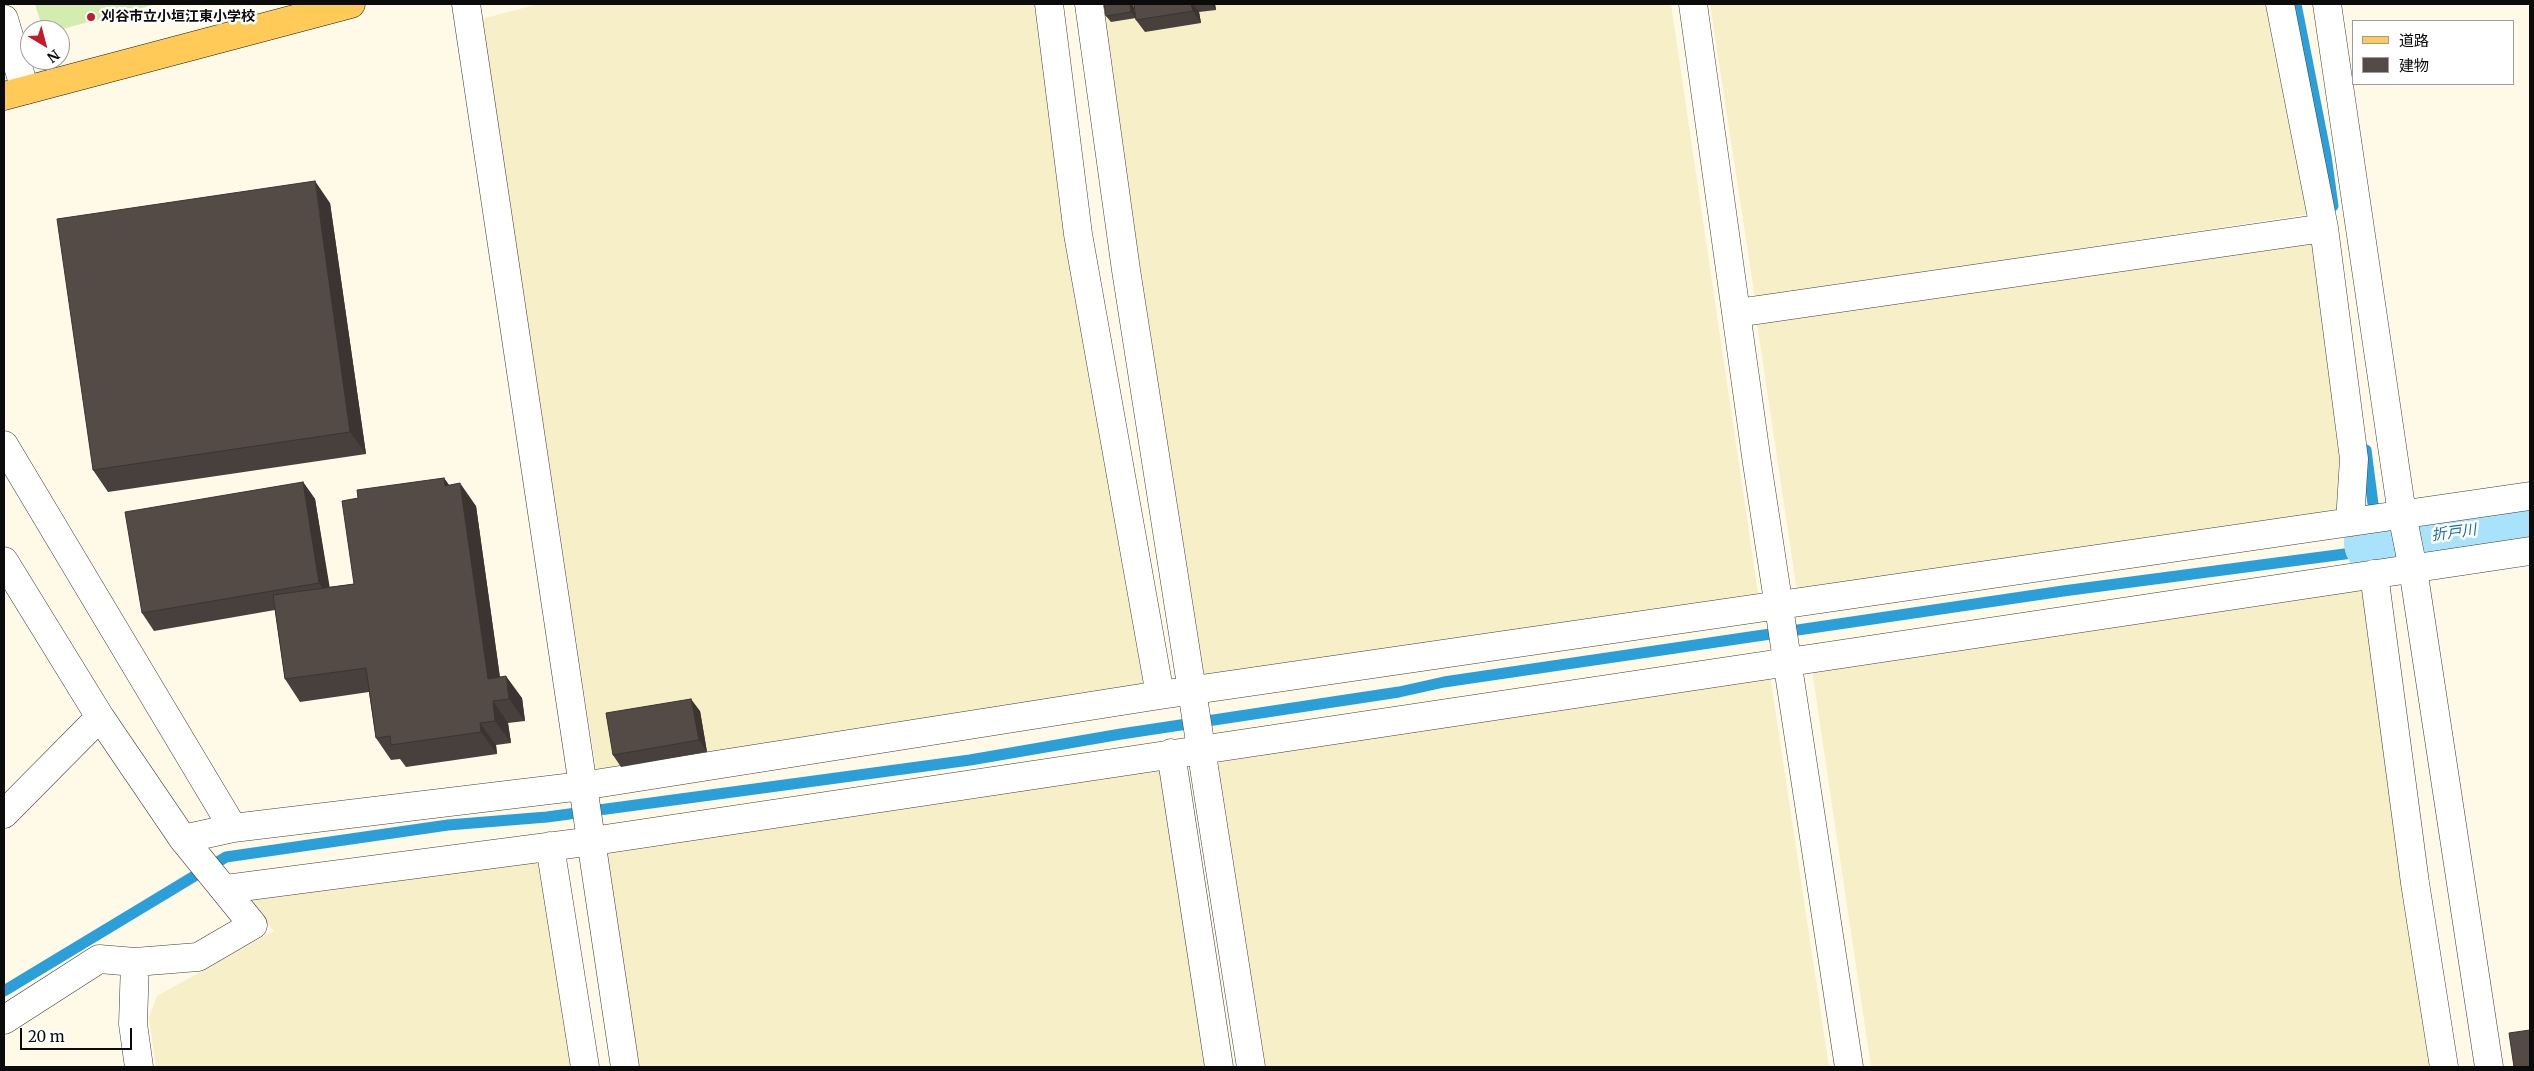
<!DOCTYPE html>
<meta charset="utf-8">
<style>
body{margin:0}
#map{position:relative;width:2534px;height:1071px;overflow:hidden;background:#fff9e8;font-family:Merriweather,"Noto Sans JP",serif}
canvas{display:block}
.frame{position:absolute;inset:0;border:5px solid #0b0b0b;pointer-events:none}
.legend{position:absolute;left:2352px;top:20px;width:162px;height:65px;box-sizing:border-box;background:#fff;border:1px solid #9d9d9d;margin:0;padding:6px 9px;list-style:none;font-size:15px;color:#0b0b0b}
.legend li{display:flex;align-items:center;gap:10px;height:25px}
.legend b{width:25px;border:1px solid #9d9d9d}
.north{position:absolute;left:20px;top:20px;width:50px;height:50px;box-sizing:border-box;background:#fff;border:1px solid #9d9d9d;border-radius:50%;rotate:143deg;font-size:14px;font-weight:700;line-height:20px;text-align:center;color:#0b0b0b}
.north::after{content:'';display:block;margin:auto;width:18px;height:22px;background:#c41a2e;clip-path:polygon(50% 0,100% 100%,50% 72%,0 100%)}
.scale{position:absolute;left:20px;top:1028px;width:112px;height:22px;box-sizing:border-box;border:2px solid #0b0b0b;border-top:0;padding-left:6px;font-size:15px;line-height:18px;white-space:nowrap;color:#0b0b0b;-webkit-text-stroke:4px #fff;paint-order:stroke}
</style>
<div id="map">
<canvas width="2534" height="1071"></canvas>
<div class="frame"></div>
<ul class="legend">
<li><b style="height:6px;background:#ffca58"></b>道路</li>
<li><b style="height:14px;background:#544b46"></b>建物</li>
</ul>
<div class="north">N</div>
<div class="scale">20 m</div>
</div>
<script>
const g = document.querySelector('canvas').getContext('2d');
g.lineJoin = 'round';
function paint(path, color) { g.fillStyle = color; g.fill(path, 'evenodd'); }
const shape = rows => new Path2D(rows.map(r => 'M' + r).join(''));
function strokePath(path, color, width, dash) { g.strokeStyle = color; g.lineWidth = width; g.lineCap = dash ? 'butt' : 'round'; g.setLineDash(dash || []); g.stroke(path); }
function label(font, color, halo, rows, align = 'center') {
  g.font = font + ' Merriweather,"Noto Sans JP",serif'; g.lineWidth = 5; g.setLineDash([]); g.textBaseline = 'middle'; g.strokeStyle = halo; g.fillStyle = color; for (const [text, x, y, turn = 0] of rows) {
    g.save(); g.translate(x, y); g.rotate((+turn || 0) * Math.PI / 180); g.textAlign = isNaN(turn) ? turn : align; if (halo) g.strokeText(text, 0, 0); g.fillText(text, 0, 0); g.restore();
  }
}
paint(shape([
 [538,4,1036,4,1148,688,597,776,482,19],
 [1100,4,1671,4,1759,600,1203,682],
 [1710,4,2273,4,2316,213,1755,298],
 [2314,240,2346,460,2342,514,1797,591,1757,323],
 [2368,589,2434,1067,1871,1067,1812,670],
 [1770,675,1829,1067,1261,1067,1214,760],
 [1163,765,1207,1067,637,1067,605,848],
 [545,856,577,1067,156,1067,149,1018,157,996,274,931,243,893]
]), '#f7efc7');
paint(shape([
 [35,4,157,4,58,30,43,30]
]), '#d3ecb0');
strokePath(shape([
 [2296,4,2326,156,2333,206],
 [4,991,226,857,448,825,547,817,970,760,1121,734,1399,692,1444,682,2063,591,2360,552,2378,543,2366,450]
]), '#2b9fd7', 11);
strokePath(shape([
 [2378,543,2530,523]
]), '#a9e2fb', 68);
const minor = shape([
 [466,4,625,1067],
 [1049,4,1078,234,1160,695],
 [1089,4,1126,270,1251,1067],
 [1693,4,1757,463,1849,1067],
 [2280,4,2324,228,2354,459,2350,522],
 [2327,4,2402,514,2413,569,2489,1067],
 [4,19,25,90],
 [1737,313,2324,228],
 [4,445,233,828],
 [4,561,100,717,183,839,253,925,198,957,135,962,99,959,4,1020],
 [2374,574,2415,883,2444,1067],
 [1171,753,1219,1067],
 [4,814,100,717],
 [183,839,233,828,582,786,1160,695,2530,496],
 [550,846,585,1067],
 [226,889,593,841,2530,551],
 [135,962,133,1024,139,1067]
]);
const major = shape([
 [4,96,351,4]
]);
strokePath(minor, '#3e3e3e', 29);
strokePath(major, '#1c1c1c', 29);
strokePath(minor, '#fff', 28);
strokePath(major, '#ffca58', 28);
paint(shape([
 [1133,4,1136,18,1111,22,1106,16],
 [1134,4,1215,4,1216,10,1199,12,1201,23,1145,32,1136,20],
 [330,203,366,454,108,492,93,470],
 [444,478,449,485,476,506,500,677,522,698,525,721,508,723,511,743,496,745,497,754,406,767,400,759,391,760,376,738,369,692,300,702,285,679,275,610,154,631,142,613,303,482,315,499,329,587,354,584,358,498],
 [700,711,707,752,621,767,613,755]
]), '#48403c');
paint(shape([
 [1130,4,1133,4,1136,18,1131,12],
 [1191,4,1193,4,1199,12,1201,23,1193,11],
 [1211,4,1215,4,1216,10],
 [315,181,330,203,366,454,350,432],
 [444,478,459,500,445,486],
 [303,482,315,499,332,601,319,583],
 [460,483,476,506,503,700,488,679],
 [506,676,522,698,525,721,509,699],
 [691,699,700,711,707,752,699,740],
 [493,701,508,723,511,743,495,721],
 [480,723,496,745,497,754,481,732]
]), '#3b3431');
const building = shape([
 [1104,4,1130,4,1131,12,1106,16,1104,4],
 [1134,4,1191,4,1193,11,1136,20,1134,4],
 [315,181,350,432,93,470,57,219,315,181],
 [444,478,445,486,460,483,488,679,506,676,509,699,493,701,495,721,480,723,481,732,391,745,390,736,376,738,366,668,285,679,273,595,354,584,342,501,358,498,357,490,444,478],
 [303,482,319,583,142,613,125,512,303,482],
 [691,699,699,740,613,755,606,713,691,699],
 [2530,1030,2530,1067,2514,1067,2509,1033,2530,1030]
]);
paint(building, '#544b46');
strokePath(building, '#3b3431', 1);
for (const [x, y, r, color] of [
 [91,17,5,"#c41a2e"]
]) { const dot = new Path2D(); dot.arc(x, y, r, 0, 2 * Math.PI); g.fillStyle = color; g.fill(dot); strokePath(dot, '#fff', 2); }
label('bold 14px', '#0b0b0b', '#fff', [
 ["刈谷市立小垣江東小学校",101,17]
], 'left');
label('italic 15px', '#0d6da4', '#fff', [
 ["折戸川",2454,533,-8]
]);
</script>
